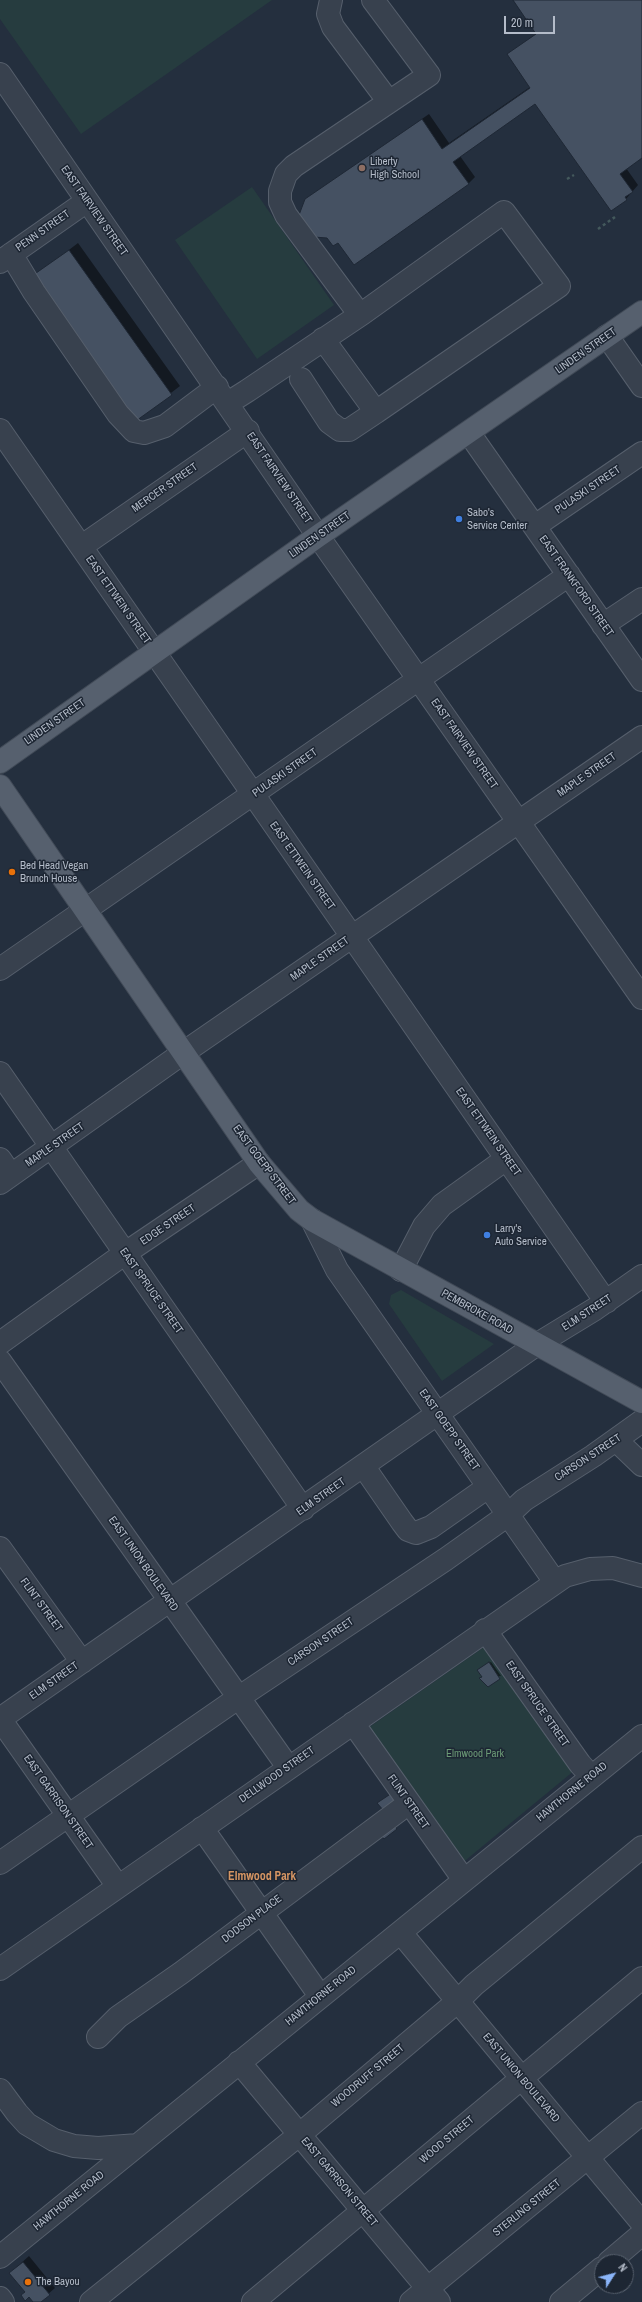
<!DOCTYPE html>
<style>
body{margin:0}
#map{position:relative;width:642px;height:2302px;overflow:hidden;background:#242f3e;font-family:"Archivo Narrow",sans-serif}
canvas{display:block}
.north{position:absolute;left:594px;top:2254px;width:40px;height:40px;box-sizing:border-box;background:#1d2633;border:1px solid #59626f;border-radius:50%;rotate:54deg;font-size:11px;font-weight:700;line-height:16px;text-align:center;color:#b4bcc9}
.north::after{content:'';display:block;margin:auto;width:14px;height:18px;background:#8ab4f8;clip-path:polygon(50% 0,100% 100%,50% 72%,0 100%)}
.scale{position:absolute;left:504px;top:16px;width:51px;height:18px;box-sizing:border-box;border:2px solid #b4bcc9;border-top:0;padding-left:5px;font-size:12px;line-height:14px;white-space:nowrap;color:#b4bcc9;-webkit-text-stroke:3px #1d2633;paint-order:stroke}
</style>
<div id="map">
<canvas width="642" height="2302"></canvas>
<div class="north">N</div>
<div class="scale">20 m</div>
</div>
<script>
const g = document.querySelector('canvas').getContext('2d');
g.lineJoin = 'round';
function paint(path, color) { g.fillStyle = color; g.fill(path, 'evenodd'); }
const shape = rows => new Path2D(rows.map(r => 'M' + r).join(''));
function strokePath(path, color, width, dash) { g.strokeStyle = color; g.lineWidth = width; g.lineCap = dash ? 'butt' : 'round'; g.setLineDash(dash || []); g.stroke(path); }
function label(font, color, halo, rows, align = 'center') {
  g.font = font + ' "Archivo Narrow",sans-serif'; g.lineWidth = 3; g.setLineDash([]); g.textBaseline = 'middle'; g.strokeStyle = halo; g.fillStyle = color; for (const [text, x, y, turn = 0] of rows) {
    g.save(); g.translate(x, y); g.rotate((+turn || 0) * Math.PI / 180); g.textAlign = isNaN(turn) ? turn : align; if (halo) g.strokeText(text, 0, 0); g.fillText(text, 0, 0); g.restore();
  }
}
paint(shape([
 [0,0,272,0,81,134,0,19],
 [252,187,334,305,257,359,175,240],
 [401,1290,494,1344,442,1381,389,1304,391,1295],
 [487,1645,575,1770,461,1864,368,1728]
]), '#263c3f');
paint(shape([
 [514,0,642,0,642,157,626,168,638,185,626,199,535,103,460,156,475,177,469,183,354,264,306,200,429,114,449,143,530,87,508,55,537,33],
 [78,243,180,386,133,422,31,279],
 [491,1662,501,1676,481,1678,483,1676,480,1668],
 [29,2256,55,2288,39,2302,34,2302,10,2273]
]), '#0007');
const building = shape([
 [513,0,642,0,642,158,620,174,633,192,625,197,627,200,611,211,535,104,453,162,469,184,354,265,338,243,333,246,327,238,314,237,299,215,305,199,422,119,442,149,530,88,507,54,536,34,513,0],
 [69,250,172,395,133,423,29,278,69,250],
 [489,1662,500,1679,488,1687,479,1678,482,1677,477,1670,489,1662],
 [392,1793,398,1801,384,1811,377,1803,392,1793],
 [390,1820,397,1829,384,1839,377,1831,390,1820],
 [23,2262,50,2295,41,2302,33,2302,29,2297,25,2301,21,2295,25,2292,9,2273,23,2262]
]);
paint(building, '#455162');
strokePath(building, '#1f2835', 1);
const minor = shape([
 [331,0,328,14,333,27,389,102],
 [0,74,318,536,642,998],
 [11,254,34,292,118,414,134,431,144,433,165,426,217,387],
 [0,262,87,201],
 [360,315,286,215,280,202,280,191,286,174,294,166,429,75,373,0],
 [607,336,642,386],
 [301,379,329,422,340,430,349,430,376,412],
 [228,403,247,391,363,313,504,212,559,286,376,412,323,339],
 [0,430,606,1302],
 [469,433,642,680],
 [535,526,642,453],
 [82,546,248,431],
 [603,625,642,599],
 [0,969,569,575],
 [0,1073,303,1509],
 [0,1159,11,1175],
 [0,1183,183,1053,642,737],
 [312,1220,337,1270,555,1582],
 [401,1270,424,1226,442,1205,506,1159],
 [0,1343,124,1254,259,1163],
 [0,1361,288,1767],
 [616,1440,642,1465],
 [364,1467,402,1522,408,1530,416,1533,431,1527,488,1487],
 [0,1548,82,1662],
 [485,1630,580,1764,591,1776],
 [0,1719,536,1345,595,1309,642,1276],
 [0,1719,117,1885],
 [353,1723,464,1880],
 [202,1828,320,1996],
 [0,1863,238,1698,446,1559,508,1515,524,1500,593,1456,642,1421],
 [401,1933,642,2223],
 [0,1969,565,1576,590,1569,613,1568,642,1576],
 [98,2037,118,2017,181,1973,409,1803],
 [239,2062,439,2302],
 [0,2090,17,2113,27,2124,54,2140,74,2146,98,2148,138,2145],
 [0,2257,642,1736],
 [609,2262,642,2234],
 [0,2298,3,2302],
 [91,2302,299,2135,458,2001,474,1985,642,1847],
 [253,2302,642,1978],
 [411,2302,642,2113],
 [561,2302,602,2268]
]);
const major = shape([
 [0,762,318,536,642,312],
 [0,786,259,1163,299,1210,312,1220,642,1402]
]);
strokePath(minor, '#565f6c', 24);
strokePath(major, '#414a57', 24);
strokePath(shape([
 [567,179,574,175],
 [598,229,615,217]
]), '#44595c', 2.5, [3, 3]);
strokePath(minor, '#38414e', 22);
strokePath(major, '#56606e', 22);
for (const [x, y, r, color] of [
 [362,168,4,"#8d6e63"],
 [459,519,4,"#3f7fe0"],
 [12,872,4,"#e8710a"],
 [487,1235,4,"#3f7fe0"],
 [28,2282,4,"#e8710a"]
]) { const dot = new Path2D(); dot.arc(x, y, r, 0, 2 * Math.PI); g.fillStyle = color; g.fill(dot); strokePath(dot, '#1d2633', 1.5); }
label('11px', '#b4bcc9', '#1d2633', [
 ["Liberty",370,162],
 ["High School",370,175],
 ["Sabo's",467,513],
 ["Service Center",467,526],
 ["Bed Head Vegan",20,866],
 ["Brunch House",20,879],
 ["Larry's",495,1229],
 ["Auto Service",495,1242],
 ["The Bayou",36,2282]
], 'left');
label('11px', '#b4bcc9', '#1d2633', [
 ["EAST FAIRVIEW STREET",94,211,55],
 ["PENN STREET",43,231,-35],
 ["LINDEN STREET",586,351,-35],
 ["EAST FAIRVIEW STREET",279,478,56],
 ["MERCER STREET",165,488,-35],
 ["PULASKI STREET",588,490,-34],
 ["LINDEN STREET",320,535,-35],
 ["EAST FRANKFORD STREET",576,586,55],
 ["EAST ETTWEIN STREET",118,600,55],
 ["LINDEN STREET",55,722,-35],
 ["EAST FAIRVIEW STREET",464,744,55],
 ["PULASKI STREET",285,773,-35],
 ["MAPLE STREET",587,775,-35],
 ["EAST ETTWEIN STREET",302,866,55],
 ["MAPLE STREET",320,959,-35],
 ["EAST ETTWEIN STREET",488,1132,55],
 ["MAPLE STREET",55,1145,-35],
 ["EAST GOEPP STREET",264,1165,53],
 ["EDGE STREET",168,1225,-34],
 ["EAST SPRUCE STREET",151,1291,55],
 ["PEMBROKE ROAD",477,1312,29],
 ["ELM STREET",587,1313,-33],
 ["EAST GOEPP STREET",449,1430,55],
 ["CARSON STREET",588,1458,-33],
 ["ELM STREET",321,1497,-35],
 ["EAST UNION BOULEVARD",143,1564,55],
 ["FLINT STREET",41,1605,54],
 ["CARSON STREET",321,1642,-34],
 ["ELM STREET",54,1681,-35],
 ["EAST SPRUCE STREET",537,1704,55],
 ["DELLWOOD STREET",277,1775,-35],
 ["HAWTHORNE ROAD",572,1792,-39],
 ["EAST GARRISON STREET",58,1802,55],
 ["FLINT STREET",408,1802,55],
 ["DODSON PLACE",252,1919,-37],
 ["HAWTHORNE ROAD",321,1996,-39],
 ["WOODRUFF STREET",368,2076,-40],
 ["EAST UNION BOULEVARD",521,2078,50],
 ["WOOD STREET",447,2140,-40],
 ["EAST GARRISON STREET",339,2182,50],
 ["HAWTHORNE ROAD",69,2201,-39],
 ["STERLING STREET",527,2208,-39]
]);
label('11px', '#6b9a76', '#1d2633', [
 ["Elmwood Park",475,1754]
]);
label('bold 12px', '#d59563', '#1d2633', [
 ["Elmwood Park",262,1877]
]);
</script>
